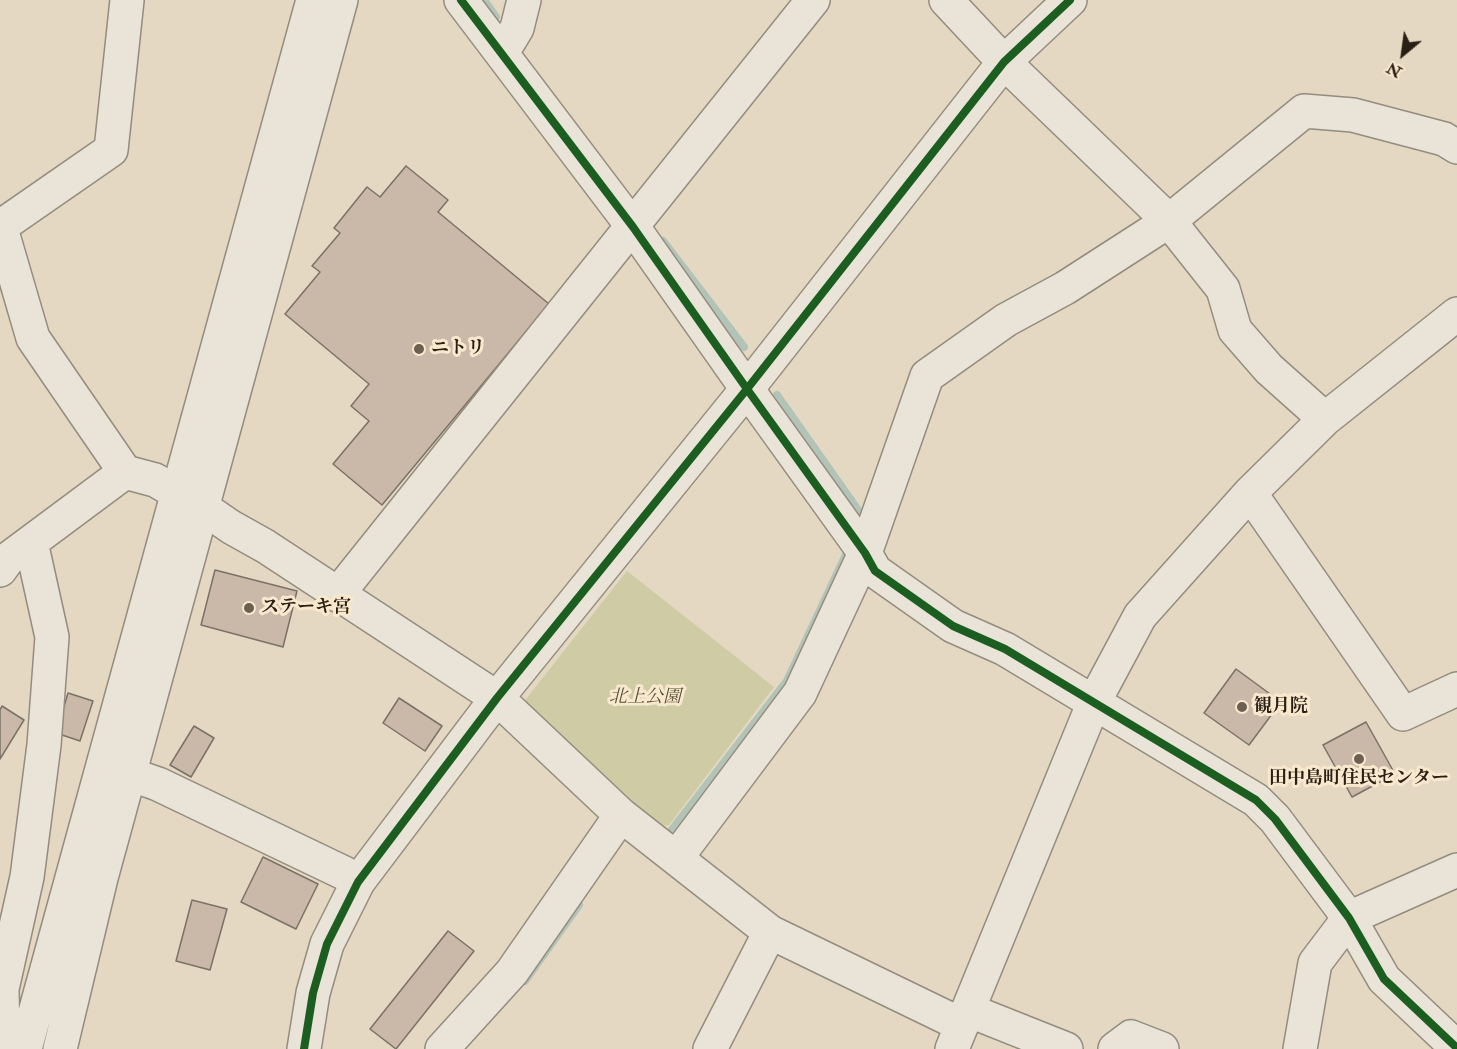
<!DOCTYPE html>
<meta charset="utf-8">
<style>
body{margin:0}
#map{position:relative;width:1457px;height:1049px;overflow:hidden;background:#e5d8c2;font-family:"IM FELL Double Pica",serif}
canvas{display:block}
.north{position:absolute;left:1373px;top:24px;width:60px;height:60px;-webkit-text-stroke:4px #f8e8ce;paint-order:stroke;rotate:209deg;font-size:16px;font-weight:700;line-height:24px;text-align:center;color:#2a1f14}
.north::after{content:'';display:block;margin:auto;width:21px;height:27px;background:#2a1f14;clip-path:polygon(50% 0,100% 100%,50% 72%,0 100%)}
</style>
<div id="map">
<canvas width="1457" height="1049"></canvas>
<div class="north">N</div>
</div>
<script>
const g = document.querySelector('canvas').getContext('2d');
g.lineJoin = 'round';
function paint(path, color) { g.fillStyle = color; g.fill(path, 'evenodd'); }
const shape = rows => new Path2D(rows.map(r => 'M' + r).join(''));
function strokePath(path, color, width, dash) { g.strokeStyle = color; g.lineWidth = width; g.lineCap = dash ? 'butt' : 'round'; g.setLineDash(dash || []); g.stroke(path); }
function label(font, color, halo, rows, align = 'center') {
  g.font = font + ' "IM FELL Double Pica","Noto Serif JP",serif'; g.lineWidth = 6; g.setLineDash([]); g.textBaseline = 'middle'; g.strokeStyle = halo; g.fillStyle = color; for (const [text, x, y, turn = 0] of rows) {
    g.save(); g.translate(x, y); g.rotate((+turn || 0) * Math.PI / 180); g.textAlign = isNaN(turn) ? turn : align; if (halo) g.strokeText(text, 0, 0); g.fillText(text, 0, 0); g.restore();
  }
}
paint(shape([
 [627,571,774,687,669,825,654,827,522,704]
]), '#cfcba4');
strokePath(shape([
 [484,0,496,17],
 [663,241,744,347],
 [777,395,863,517,861,522],
 [668,835,787,681,850,546],
 [525,981,579,905]
]), '#b2c3b7', 8);
const building = shape([
 [406,166,448,200,438,212,549,304,382,505,333,464,369,421,351,406,369,384,285,314,320,272,312,266,340,233,334,228,367,187,380,197,406,166],
 [215,570,297,591,283,647,201,625,215,570],
 [1236,669,1281,702,1249,745,1204,713,1236,669],
 [68,693,93,701,80,741,56,733,68,693],
 [399,698,442,726,425,751,383,723,399,698],
 [2,706,24,720,0,759,0,710,2,706],
 [1366,722,1395,774,1352,797,1323,745,1366,722],
 [194,726,214,738,191,777,170,765,194,726],
 [263,857,318,884,296,929,241,902,263,857],
 [192,900,227,909,210,970,176,961,192,900],
 [448,931,474,951,396,1049,370,1029,448,931]
]);
paint(building, '#cab9a8');
strokePath(building, '#7a7266', 1.5);
const minor = shape([
 [461,0,633,227,747,389,865,553,875,571,953,626,1005,649,1256,800,1275,819,1349,918,1384,979,1457,1048],
 [946,0,1004,62,1169,221,1223,289,1235,330,1269,369,1325,419],
 [499,50,508,43,517,28,524,0],
 [0,225,33,338,125,472,155,480,202,507,231,527,265,546,497,698,621,815,770,932,710,1049],
 [0,227,111,150,127,0],
 [1250,493,1403,714,1457,689],
 [0,570,8,559,125,472],
 [337,595,813,0],
 [129,774,158,784,344,873,358,882],
 [677,857,800,693,865,553,927,376,1006,320,1065,288,1169,221,1304,111,1353,115,1444,139,1457,147],
 [770,932,962,1025],
 [968,1010,1066,1049],
 [7,1049,3,1034,2,989,27,877,44,745,52,637,31,542],
 [25,1049,313,0],
 [60,1049,101,878,341,0],
 [304,1049,313,993,327,944,358,882,497,698,747,389,1004,62,1070,0],
 [442,1049,512,972,621,815],
 [952,1049,1094,702,1140,616,1250,493,1325,419,1457,314],
 [1115,1049,1131,1037,1162,1049],
 [1300,1049,1315,963,1349,918,1457,870]
]);
strokePath(minor, '#948c7e', 36);
strokePath(minor, '#e9e3d8', 33);
strokePath(shape([
 [461,0,633,227,747,389,865,553,875,571,953,626,1005,649,1256,800,1275,819,1349,918,1384,979,1457,1048],
 [304,1049,313,993,327,944,358,882,497,698,747,389,1004,62,1070,0]
]), '#1b5e20', 8);
for (const [x, y, r, color] of [
 [419,349,6,"#6b6051"],
 [249,608,6,"#6b6051"],
 [1242,707,6,"#6b6051"],
 [1359,759,6,"#6b6051"]
]) { const dot = new Path2D(); dot.arc(x, y, r, 0, 2 * Math.PI); g.fillStyle = color; g.fill(dot); strokePath(dot, '#f8e8ce', 2); }
label('bold 18px', '#2a1f14', '#f8e8ce', [
 ["ニトリ",431,349],
 ["ステーキ宮",261,608],
 ["観月院",1254,707],
 ["田中島町住民センター",1359,779,"center"]
], 'left');
label('italic 18px', '#564f38', '#f8e8ce', [
 ["北上公園",645,698]
]);
</script>
